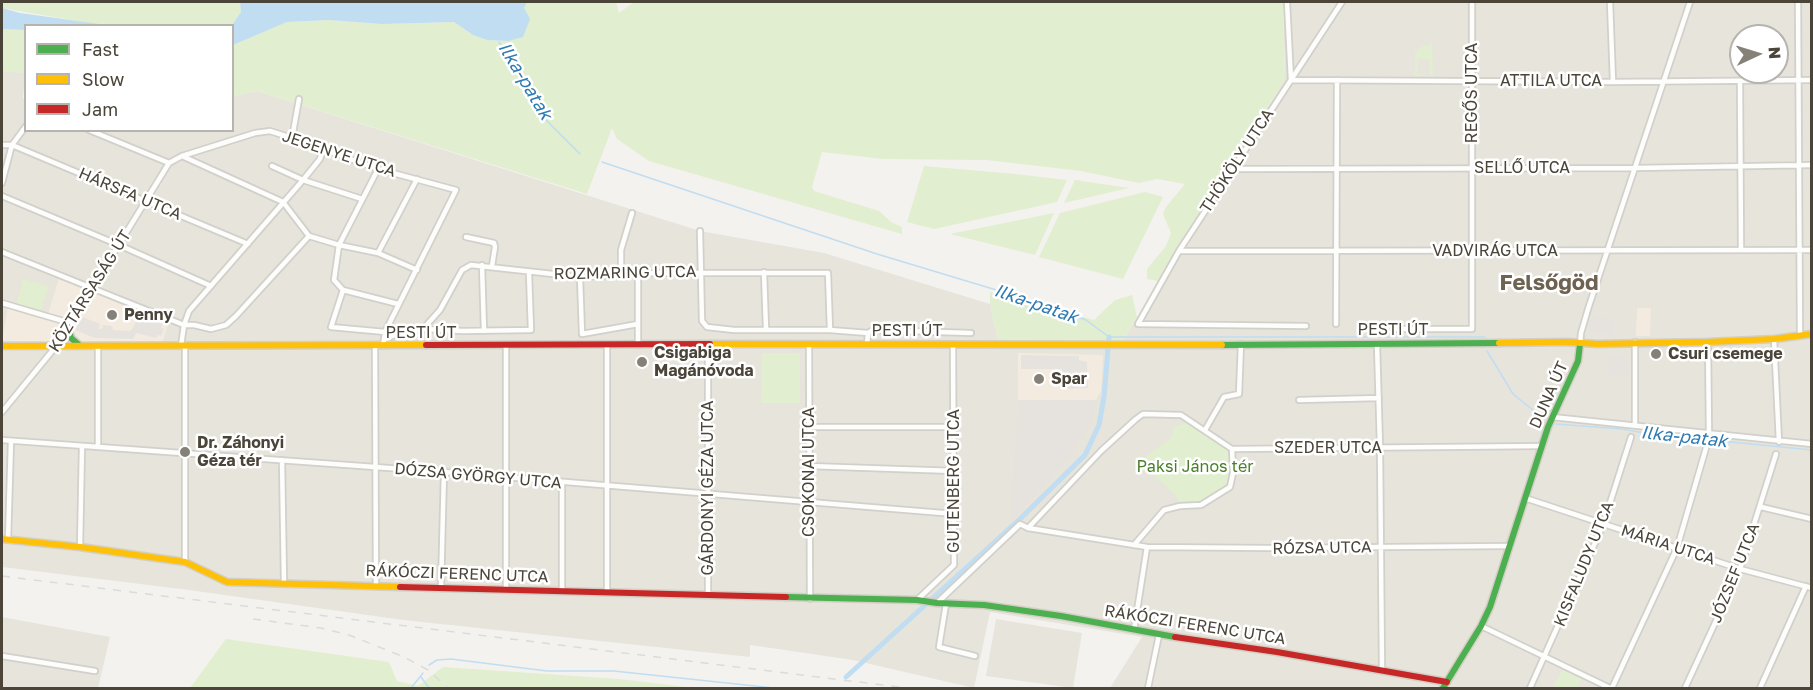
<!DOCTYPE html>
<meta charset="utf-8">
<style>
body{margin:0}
#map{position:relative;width:1813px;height:690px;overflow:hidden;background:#f4f2ee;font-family:"Golos Text",sans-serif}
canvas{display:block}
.frame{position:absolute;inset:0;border:3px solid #4b4439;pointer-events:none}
.legend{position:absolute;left:24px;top:24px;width:210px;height:108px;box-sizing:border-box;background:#fff;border:2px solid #b7b4b0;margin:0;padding:8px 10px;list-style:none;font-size:18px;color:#4b4439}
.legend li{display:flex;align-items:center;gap:12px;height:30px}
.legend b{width:30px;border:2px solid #b7b4b0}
.north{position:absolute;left:1729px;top:24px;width:60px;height:60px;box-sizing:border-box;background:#fff;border:2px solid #b7b4b0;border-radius:50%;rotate:86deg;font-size:16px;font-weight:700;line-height:24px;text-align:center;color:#4b4439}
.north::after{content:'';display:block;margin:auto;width:21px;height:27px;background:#868178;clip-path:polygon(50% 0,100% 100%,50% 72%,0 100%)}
</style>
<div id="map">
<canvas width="1813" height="690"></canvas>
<div class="frame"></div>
<ul class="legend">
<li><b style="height:8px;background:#4caf50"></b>Fast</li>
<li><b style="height:8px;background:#ffc107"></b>Slow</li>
<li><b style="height:8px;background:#c62828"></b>Jam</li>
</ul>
<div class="north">N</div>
</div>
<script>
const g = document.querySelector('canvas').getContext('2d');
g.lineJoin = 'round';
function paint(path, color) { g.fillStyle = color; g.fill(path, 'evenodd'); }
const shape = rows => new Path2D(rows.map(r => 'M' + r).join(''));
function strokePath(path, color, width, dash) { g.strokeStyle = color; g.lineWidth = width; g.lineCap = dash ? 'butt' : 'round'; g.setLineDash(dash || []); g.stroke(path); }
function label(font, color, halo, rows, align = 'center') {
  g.font = font + ' "Golos Text",sans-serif'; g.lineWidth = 5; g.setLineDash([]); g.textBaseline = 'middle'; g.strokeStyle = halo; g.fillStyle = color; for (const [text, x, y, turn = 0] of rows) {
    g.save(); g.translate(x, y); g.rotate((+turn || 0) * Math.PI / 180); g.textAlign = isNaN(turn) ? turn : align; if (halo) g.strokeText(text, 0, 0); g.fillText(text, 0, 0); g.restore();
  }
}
paint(shape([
 [1283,2,1811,2,1811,688,1110,688,1142,637,990,612,974,688,853,660,750,645,750,657,403,620,189,590,2,567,2,71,25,73,23,98,25,99,26,130,232,130,233,96,257,91,700,231,824,253,990,304,998,342,1121,343,1285,79],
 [1741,36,1777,36,1777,72,1741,72],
 [2,617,110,637,98,688,2,688],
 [996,619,1082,633,1073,688,986,676]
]), '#e7e4dc');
paint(shape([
 [59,278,169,322,162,343,2,341,8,307,47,317],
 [1637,308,1651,308,1650,336,1636,336],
 [1018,353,1103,355,1101,391,1096,400,1018,400]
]), '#f3ebdf');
paint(shape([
 [1018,400,1096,400,1094,416,1073,452,1011,521]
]), '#e6e2de');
paint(shape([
 [2,2,240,2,241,12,232,25,106,26,2,8],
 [527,2,616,2,619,13,634,2,1283,2,1285,79,1159,281,1147,279,1147,269,1166,246,1171,233,1163,214,1166,207,1185,184,1157,179,1139,183,1081,171,987,160,883,159,822,152,812,187,814,191,879,211,891,222,902,227,902,234,649,161,617,139,612,128,587,194,257,91,233,96,233,45,287,22,329,20,382,24,454,22,473,35,487,40,508,41],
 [2,29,25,30,25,73,2,71],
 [1432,41,1433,76,1429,76,1430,60,1418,58,1417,74,1421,74,1421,76,1415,76,1415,52,1421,47,1429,45],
 [924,166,1015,174,1067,180,1057,202,934,229,907,222],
 [1075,180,1129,188,1064,203],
 [1145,192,1163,197,1123,279,1039,257,1060,213],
 [1054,213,1035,255,950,234],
 [23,279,48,286,39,316,33,317,15,310],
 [990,292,1094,320,1115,300,1132,295,1137,317,1121,343,998,342,990,304],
 [762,353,800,353,800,403,761,403],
 [1192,422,1232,449,1233,473,1230,487,1201,505,1180,506,1176,496,1140,461,1171,438,1174,426],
 [226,639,389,662,397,681,418,686,443,667,619,679,695,688,190,688],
 [1562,670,1582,679,1577,688,1553,688]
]), '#e1eecf');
paint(shape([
 [139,315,162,324,161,328,164,329,161,336,158,335,156,338,136,333,133,339,95,338,75,330,83,317,100,324,99,329,102,329,103,325,112,326,113,330,130,331,133,328],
 [1591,317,1614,319,1614,335,1587,332],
 [1609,354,1627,356,1627,367,1629,368,1629,375,1608,375],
 [1021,355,1079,356,1079,360,1087,362,1088,388,1063,389,1062,369,1021,369]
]), '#e6e3df');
paint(shape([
 [240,2,527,2,524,8,530,19,523,37,508,41,487,40,473,35,454,22,382,24,329,20,287,22,233,45,232,25,241,12],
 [2,8,20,13,106,25,26,26,25,30,2,29]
]), '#c0ddf1');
strokePath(shape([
 [499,42,544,118,580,154],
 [602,162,877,254,1013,295,1086,320,1109,337,1485,337],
 [1487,351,1513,394,1543,418],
 [1556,424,1622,429,1650,434,1812,450],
 [429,665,437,660,451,659,547,671,614,671,774,688],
 [421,677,429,688],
 [411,688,423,673]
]), '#c0ddf1', 1.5);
strokePath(shape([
 [846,677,1021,518,1085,455,1099,425,1104,397,1109,337]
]), '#c0ddf1', 5);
const street = shape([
 [1287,2,1291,80,1613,82,1812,80],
 [1610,2,1613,82],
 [1798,2,1800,335],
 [1740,81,1741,250],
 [89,130,169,163],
 [292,138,299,99],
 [2,145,12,145,248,244],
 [182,156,283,202,309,236,339,245,378,253,417,270],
 [272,166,303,180,362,199],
 [378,169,339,245,334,280,343,290,398,304],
 [1233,169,1635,168,1812,165],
 [2,183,12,145,26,126],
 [2,196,119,245,211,286],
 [700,231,702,321,707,327,734,330,830,330,868,333],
 [466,237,494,243,495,247,492,266],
 [1179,251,1812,250],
 [2,252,184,325,194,325,211,329,226,325,236,316,309,236],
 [378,253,417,179],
 [482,265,484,331],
 [764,272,766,329],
 [621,274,621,250,632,213],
 [580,277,582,334,638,324],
 [343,290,331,327,385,332],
 [2,303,70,323],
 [1336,324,1337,80],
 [1306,326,1138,324,1179,251,1342,2],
 [423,329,463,331,531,330,529,273],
 [1396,329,1472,329,1472,2],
 [385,339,403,332,423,329,440,310,462,270,471,265,580,277,656,273,828,273,830,330],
 [1774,339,1779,442],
 [1708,342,1709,435],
 [809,344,810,599],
 [1377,344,1380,447,1382,670],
 [1580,344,1581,333,1588,309,1690,2],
 [638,345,638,273],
 [708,345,708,595],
 [867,345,868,333,873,330,971,333],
 [98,346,98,447],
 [181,346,184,325,189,311,303,180,320,159,323,149],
 [185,346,185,562],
 [375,346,376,585],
 [506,346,506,590],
 [607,346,607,592],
 [1299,400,1379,398],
 [2,412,57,345,169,163,182,156,255,133,270,131,292,138,378,169,456,190,385,332,383,346],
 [1552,417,1812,444],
 [1635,425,1635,342],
 [809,427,954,427],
 [1205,430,1224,397,1239,394,1241,344],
 [2,440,444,472,955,514],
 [282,460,284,583],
 [809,466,955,471],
 [562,483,562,591],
 [1525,498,1740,569,1812,588],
 [1761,507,1812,519],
 [1028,528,1101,451,1136,419,1143,414,1181,415,1232,449,1542,446],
 [8,540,11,441],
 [1134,545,1164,510,1180,506,1201,505,1230,487,1233,473,1232,449],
 [80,547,82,446],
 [441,587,444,472],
 [917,600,954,565,953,345],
 [937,603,1020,524,1028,528,1147,547,1269,548,1510,546],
 [946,604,939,647,975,656],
 [1481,626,1610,688],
 [1134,630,1147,547],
 [2,656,95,671],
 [1148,688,1159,635],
 [1530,688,1603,525,1631,437],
 [1612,688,1677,548,1706,448],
 [1685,688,1740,569,1776,454],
 [1760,688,1806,586]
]);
const fast = shape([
 [68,327,71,338,79,345],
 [1222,345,1499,343],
 [786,597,917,600,937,603,984,605,1061,616,1175,637],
 [1443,688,1481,626,1490,607,1548,427,1578,361,1580,344]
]);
const slow = shape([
 [1499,343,1567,342,1597,344,1708,342,1774,339,1812,334],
 [710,344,1222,345],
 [2,346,426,345],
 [2,539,80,547,185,562,227,582,400,587]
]);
const jam = shape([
 [426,345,710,344],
 [400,587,786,597],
 [1175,637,1277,652,1447,682]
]);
strokePath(street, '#d2d0cb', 8);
strokePath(fast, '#d3cfc5', 9);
strokePath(slow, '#d3cfc5', 9);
strokePath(jam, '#d3cfc5', 9);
strokePath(street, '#fdfdfc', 4.5);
strokePath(fast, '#4caf50', 6);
strokePath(slow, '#ffc107', 6);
strokePath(jam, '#c62828', 6);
strokePath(shape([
 [2,576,907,688],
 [253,619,321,628,349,635,404,657,428,670,448,688]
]), '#dbdbda', 1.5, [8, 8]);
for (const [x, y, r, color] of [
 [112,315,6,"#868178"],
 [1656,354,6,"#868178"],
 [642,362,6,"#868178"],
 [1039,379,6,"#868178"],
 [185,452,6,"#868178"]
]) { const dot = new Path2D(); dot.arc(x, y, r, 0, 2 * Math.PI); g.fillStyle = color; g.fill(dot); strokePath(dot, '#fff', 2); }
label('16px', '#4b4439', '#fff', [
 ["ATTILA UTCA",1551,81],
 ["REGŐS UTCA",1472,93,-90],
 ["JEGENYE UTCA",339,154,18],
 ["THÖKÖLY UTCA",1237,161,-57],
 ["SELLŐ UTCA",1522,168],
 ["HÁRSFA UTCA",130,194,23],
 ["VADVIRÁG UTCA",1495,251],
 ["ROZMARING UTCA",625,273,-1],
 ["KÖZTÁRSASÁG ÚT",90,291,-58],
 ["PESTI ÚT",1393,330],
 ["PESTI ÚT",907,331],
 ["PESTI ÚT",421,333],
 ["DUNA ÚT",1549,395,-66],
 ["SZEDER UTCA",1328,448],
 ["CSOKONAI UTCA",809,472,-90],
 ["DÓZSA GYÖRGY UTCA",478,476,5],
 ["GUTENBERG UTCA",954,481,-90],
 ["GÁRDONYI GÉZA UTCA",708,488,-90],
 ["MÁRIA UTCA",1668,545,18],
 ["RÓZSA UTCA",1322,548,-1],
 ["KISFALUDY UTCA",1584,564,-68],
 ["JÓZSEF UTCA",1735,573,-68],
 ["RÁKÓCZI FERENC UTCA",457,574,2],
 ["RÁKÓCZI FERENC UTCA",1195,625,9]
]);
label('bold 16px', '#4b4439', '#fff', [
 ["Penny",124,315],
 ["Csigabiga",654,353],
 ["Magánóvoda",654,371],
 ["Csuri csemege",1668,354],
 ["Spar",1051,379],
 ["Dr. Záhonyi",197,443],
 ["Géza tér",197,461]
], 'left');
label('16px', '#4a7f2a', '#fff', [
 ["Paksi János tér",1195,467]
]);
label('italic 18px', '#2e7ab2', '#fff', [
 ["Ilka-patak",525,81,59],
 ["Ilka-patak",1036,304,19],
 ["Ilka-patak",1684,437,6]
]);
label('bold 22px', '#6e6250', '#fff', [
 ["Felsőgöd",1549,283]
]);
</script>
